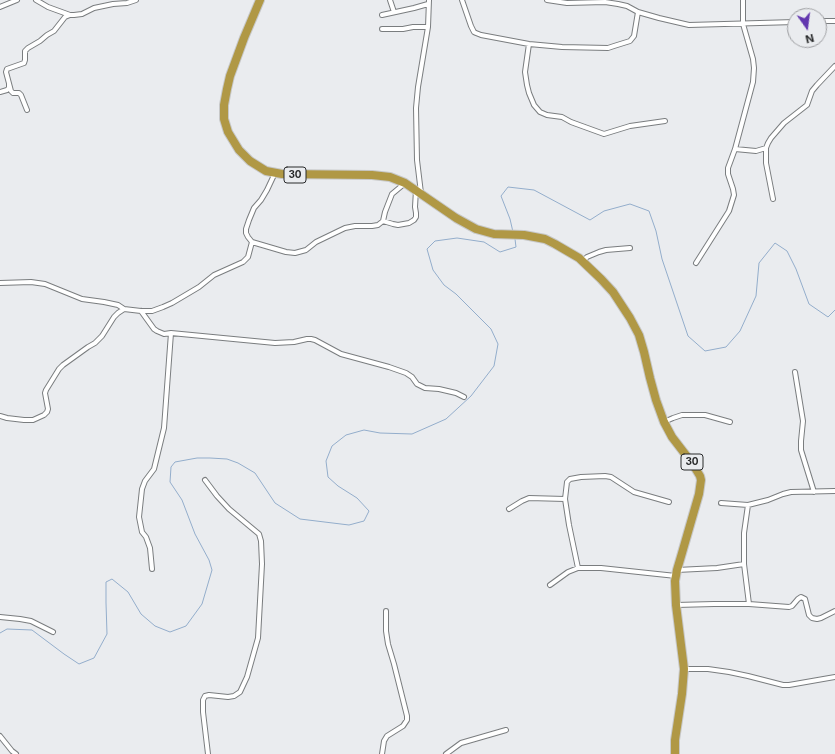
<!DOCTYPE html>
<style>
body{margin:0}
#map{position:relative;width:835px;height:754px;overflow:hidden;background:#eaecef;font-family:Inter,sans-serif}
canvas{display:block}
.north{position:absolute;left:787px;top:8px;width:40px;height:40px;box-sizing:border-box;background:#eaecef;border:1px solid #9d9ea1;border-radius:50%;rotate:166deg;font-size:11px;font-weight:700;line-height:16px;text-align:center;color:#292a2b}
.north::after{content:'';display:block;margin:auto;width:14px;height:18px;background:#6237af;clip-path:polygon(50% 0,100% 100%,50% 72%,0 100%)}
</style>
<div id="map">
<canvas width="835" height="754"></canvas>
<div class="north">N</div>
</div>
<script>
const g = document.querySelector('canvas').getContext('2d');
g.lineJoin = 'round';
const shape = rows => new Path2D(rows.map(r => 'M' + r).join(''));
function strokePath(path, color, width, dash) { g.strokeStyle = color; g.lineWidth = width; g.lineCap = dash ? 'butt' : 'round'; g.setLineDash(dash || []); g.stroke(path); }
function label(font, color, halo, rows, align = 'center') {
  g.font = font + ' Inter,sans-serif'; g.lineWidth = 3.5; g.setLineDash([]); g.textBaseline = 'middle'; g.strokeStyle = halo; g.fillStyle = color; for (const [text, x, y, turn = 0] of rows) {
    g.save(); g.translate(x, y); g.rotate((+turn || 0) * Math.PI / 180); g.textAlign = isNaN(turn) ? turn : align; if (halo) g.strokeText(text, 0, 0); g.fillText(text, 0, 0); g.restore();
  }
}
strokePath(shape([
 [513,232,510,219,501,196,508,187,534,190,590,220,604,211,630,204,649,211,656,231,662,259,688,336,705,351,726,347,740,331,756,296,759,263,775,243,787,251,796,269,809,304,828,317,835,310],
 [0,633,7,629,32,630,64,654,79,664,94,658,107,634,106,603,106,582,112,579,128,592,141,614,155,626,170,632,186,626,202,604,212,570,209,560,195,534,182,500,170,482,171,467,175,462,197,458,210,458,227,459,238,463,255,473,275,503,300,519,349,525,364,521,369,511,357,498,338,486,328,477,326,461,332,446,346,435,364,430,380,433,412,434,446,419,471,396,494,366,498,344,491,329,456,294,444,285,433,270,427,249,435,241,457,238,484,242,500,252,516,247,515,239]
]), '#93adcb', 1);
const street = shape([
 [36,0,48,7,70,15,74,15,82,14,94,8,113,4,127,3,136,0],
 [390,0,394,12],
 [462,0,471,26,474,32,476,33,481,35,529,44,562,47,608,48,614,46,630,41,634,36,638,12],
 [547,0,567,3,605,2,618,4,627,6,638,12,659,18,689,25,795,22],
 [0,7,17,0],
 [382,15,414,8,428,4],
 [819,21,835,21],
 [382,29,403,29,413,27,428,27],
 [529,44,525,72,527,85,529,93,534,105,540,112,547,115,562,117,571,122,604,134,630,126,665,121],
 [0,92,7,90,9,88,9,84],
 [27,110,21,95,19,93,13,93,11,91,6,72,7,69,24,63,25,60,25,51,28,48,40,41,47,35,54,31,65,17,70,15],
 [735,149,756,151,766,148],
 [421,193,417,160,416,108,418,87,428,27,429,0],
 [773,199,766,163,766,148,768,143,771,138,784,123,807,105,812,91,817,85,835,66],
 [383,221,393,224,398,225,409,223,414,220,416,217,416,213,415,207,416,190],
 [252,242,248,237,246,233,246,229,249,220,254,208,261,200,267,190,275,173],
 [583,261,587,257,599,252,606,250,630,248],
 [696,263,729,211,734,195,733,189,728,174,728,168,735,149,753,82,754,68,753,59,743,24,743,0],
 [0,283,31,282,45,284,82,299,104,302,118,305,124,309],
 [141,311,154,329,157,331,164,334,171,333,275,343,294,342,307,339,311,339,315,340,341,354,389,367,406,373,412,377,417,384,425,388,439,389,456,393,464,397],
 [795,372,803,421,801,441,801,450,814,492],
 [0,416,7,418,24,420,33,420,44,415,47,412,48,409,45,393,46,390,59,369,63,365,88,347,95,343,102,336,114,317,118,313,124,309,141,311,152,311,163,307,172,303,199,287,214,275,243,262,248,257,252,242,286,252,295,253,306,250,316,242,345,228,355,226,372,226,378,225,383,221,385,212,392,194,404,184],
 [664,422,673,418,682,415,705,415,730,422],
 [205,480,217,496,229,509,259,534,261,541,262,564,258,638,247,677,240,692,234,696,228,697,209,695,205,696,203,700,203,712,208,754],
 [721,503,748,505,768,500,783,494,791,492,835,491],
 [748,505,744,533,744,564,749,604],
 [509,509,522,501,529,498,565,499],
 [578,568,569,525,565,499,567,482,570,479,581,477,605,476,611,477,634,492,669,502],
 [152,569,150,548,146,537,142,532,139,517,142,489,145,481,154,469,164,428,171,333],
 [677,570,717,568,744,564],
 [550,585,568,572,578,568,601,568,676,576],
 [676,605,714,604,749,604,789,607,792,606,798,599,801,597,805,599,809,615,812,618,817,619,821,618,835,611],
 [0,617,20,619,31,621,53,632],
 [684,669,708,669,729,672,748,676,783,685,789,685,835,677],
 [0,736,12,751,16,754],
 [382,754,384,741,387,736,403,726,407,720,407,716,394,664,388,644,386,631,386,611],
 [446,754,461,743,506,730]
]);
const highway = shape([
 [260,0,244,38,230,76,227,89,224,105,224,119,228,132,239,150,250,161,266,171,282,174,372,175,390,177,405,183,456,218,476,229,494,234,524,235,545,239,555,244,579,258,601,279,613,292,630,318,639,335,644,352,650,378,656,400,664,422,672,437,692,463,700,476,701,480,699,494,682,553,677,570,675,581,676,605,684,669,682,694,675,740,675,754]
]);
strokePath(street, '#7a7d7f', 6);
strokePath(highway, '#c7c8c8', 10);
strokePath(street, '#fff', 4);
strokePath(highway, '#b09845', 8);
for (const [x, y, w] of [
 [295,175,22],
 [692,462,22]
]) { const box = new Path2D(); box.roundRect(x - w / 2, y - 8, w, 16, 3); g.fillStyle = '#eaecef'; g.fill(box); strokePath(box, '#292a2b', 1); }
label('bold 10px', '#292a2b', null, [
 ["30",295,175],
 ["30",692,462]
]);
</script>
